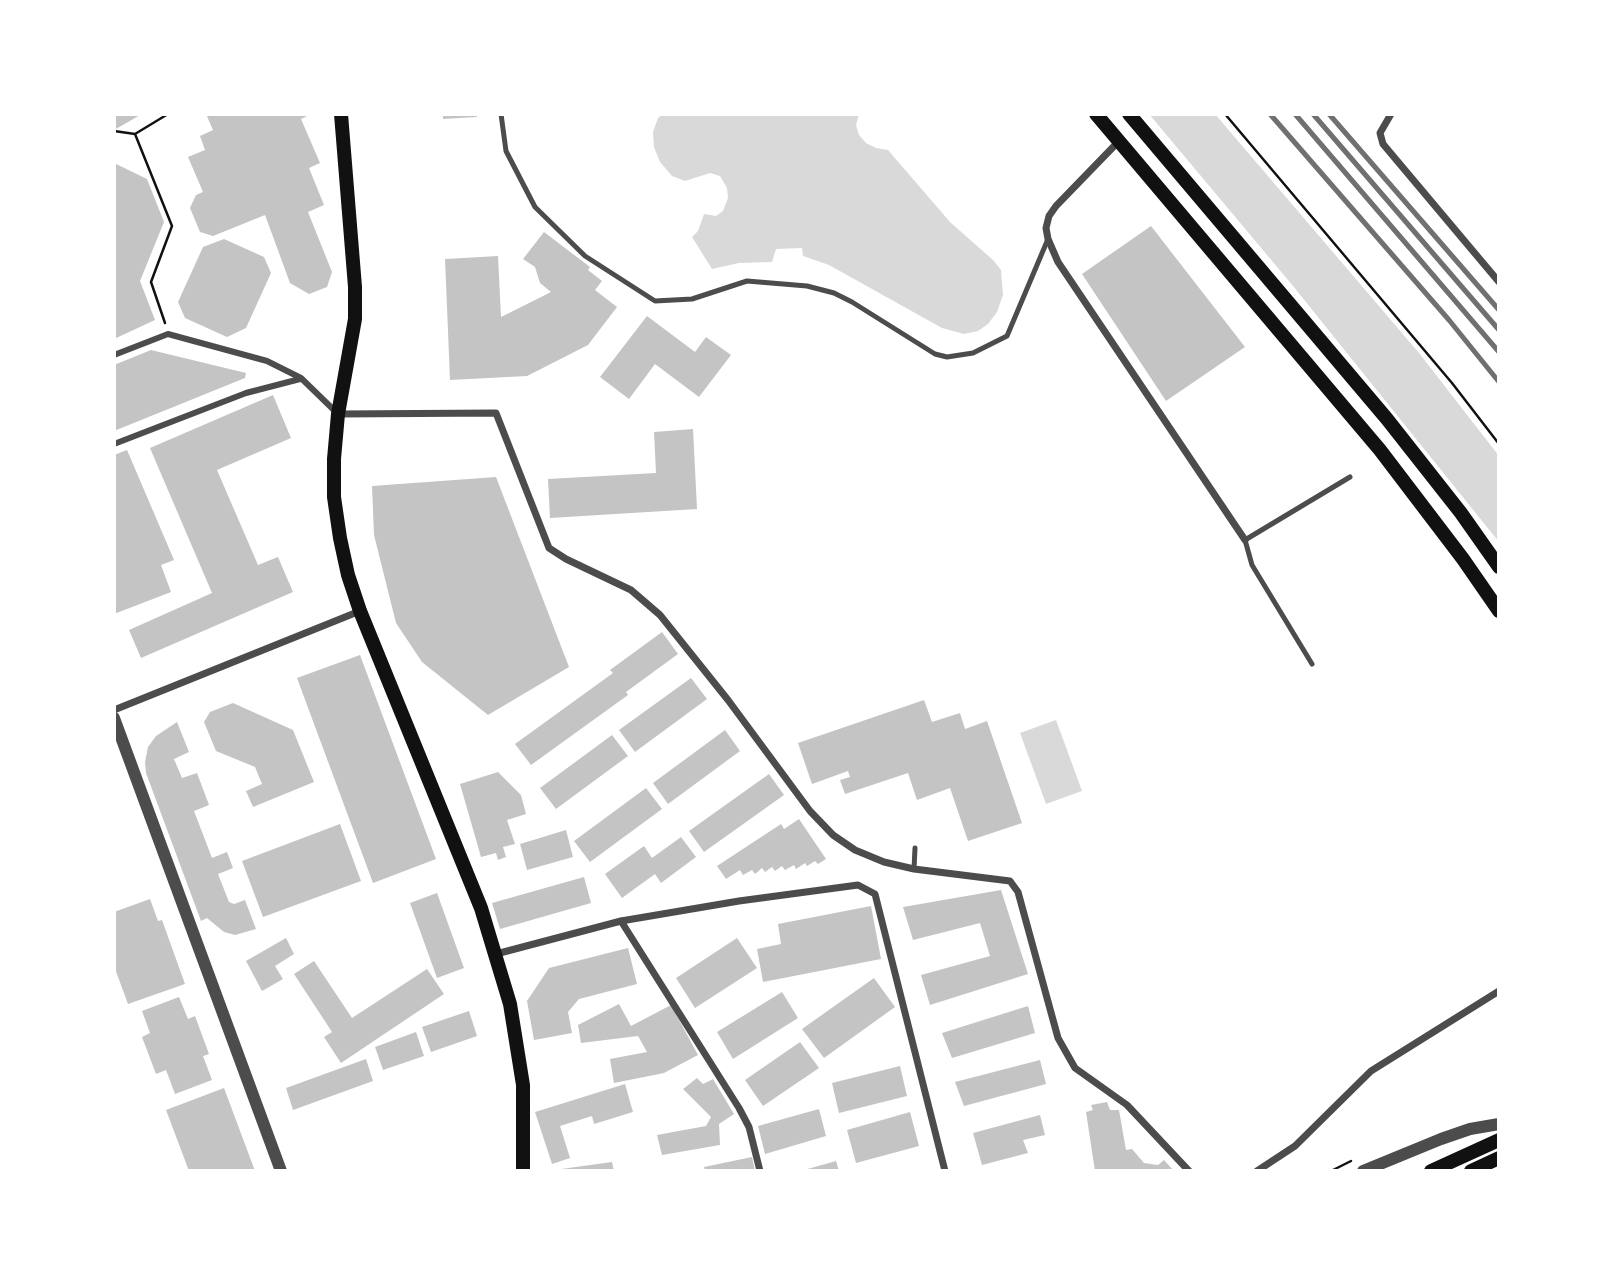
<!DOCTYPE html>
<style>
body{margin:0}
#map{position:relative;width:1613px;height:1285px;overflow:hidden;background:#fff;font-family:"Roboto Serif",serif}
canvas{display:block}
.frame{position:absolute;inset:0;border:116px solid #fff;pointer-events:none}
</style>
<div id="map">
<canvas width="1613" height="1285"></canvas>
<div class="frame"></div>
</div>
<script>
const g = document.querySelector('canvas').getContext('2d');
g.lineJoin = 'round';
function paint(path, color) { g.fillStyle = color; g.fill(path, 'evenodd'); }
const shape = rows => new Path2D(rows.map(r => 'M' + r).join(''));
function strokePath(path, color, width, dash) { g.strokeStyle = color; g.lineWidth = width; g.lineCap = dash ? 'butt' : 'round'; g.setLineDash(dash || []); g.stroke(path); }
paint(shape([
 [663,114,859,114,856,125,859,135,866,143,876,148,888,150,950,222,993,260,1001,270,1003,295,997,312,988,324,978,331,964,334,942,328,829,265,803,256,802,248,776,249,772,262,739,263,712,269,692,237,698,231,704,214,716,216,723,211,728,198,727,188,720,176,710,173,685,181,672,176,660,162,654,147,653,132,658,118],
 [1149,114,1215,114,1419,353,1499,456,1499,542,1293,286],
 [1056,720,1082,791,1046,804,1020,733]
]), '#d9d9d9');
paint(shape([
 [114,114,142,114,114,130],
 [206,114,307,114,307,116,301,119,320,163,309,168,324,205,308,212,332,272,327,287,309,294,290,283,265,215,213,236,200,232,190,208,196,195,203,192,188,157,205,150,200,136,213,130],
 [443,114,477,114,477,117,443,119],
 [114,163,147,179,164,222,140,281,155,320,114,339],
 [1151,226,1245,347,1166,401,1082,274],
 [544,232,590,267,588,270,602,281,595,290,617,307,588,345,527,376,450,380,445,259,498,256,501,317,551,292,540,283,535,267,523,259],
 [224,239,264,257,271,273,246,328,227,337,185,318,178,302,203,247],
 [647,316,695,352,706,337,731,355,699,397,655,364,629,399,600,377],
 [151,350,246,373,245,378,114,431,114,365],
 [273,395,291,438,217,470,258,565,278,557,293,592,141,658,129,630,212,593,150,448],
 [693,429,697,509,550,518,548,479,656,473,654,432],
 [127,450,174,560,161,565,171,592,114,614,114,455],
 [496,477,569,667,488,715,422,662,396,623,374,535,372,486],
 [662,632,678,654,626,692,628,695,531,765,515,744,613,673,610,670],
 [360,655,436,859,373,883,297,678],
 [691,678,707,699,635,752,619,730],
 [924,700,932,722,960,713,965,729,987,721,1022,823,968,841,950,788,917,800,908,773,845,794,840,780,850,777,848,771,812,784,798,743],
 [233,703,293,730,314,782,253,807,246,791,262,784,255,767,216,751,204,722,210,712],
 [177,722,189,752,174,759,182,778,197,773,209,805,194,811,212,858,227,852,233,868,218,874,229,902,234,904,245,900,256,929,235,935,224,932,207,918,201,921,146,773,145,762,148,747,156,736],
 [725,730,740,751,668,804,653,783],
 [612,735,628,756,556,809,540,788],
 [498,772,521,795,526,814,507,820,515,844,503,847,506,857,498,860,496,853,481,857,460,784],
 [769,774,784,795,704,852,689,831],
 [646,788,662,809,590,862,574,841],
 [799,819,826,859,818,864,815,861,807,866,805,863,796,869,794,865,785,870,782,866,775,871,772,867,765,872,762,868,755,874,752,870,743,875,740,870,726,879,717,866,781,824,784,829],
 [340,824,361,881,263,917,242,861],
 [566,830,573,857,527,870,520,844],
 [681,837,696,857,661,883,655,874,622,898,605,874,644,846,652,858],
 [584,877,591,903,500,929,492,903],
 [1001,890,1028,974,930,1005,921,975,990,956,980,923,913,940,903,907],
 [437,893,464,968,437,978,410,903],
 [150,899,158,921,162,920,185,984,128,1004,114,966,114,912],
 [871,906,881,959,763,982,757,949,781,944,778,924],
 [286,938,294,954,275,966,283,979,262,991,246,961],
 [737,938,757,968,695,1008,676,978],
 [628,948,637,984,579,999,568,1012,572,1033,534,1040,527,1001,549,968],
 [314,961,352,1018,427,969,444,994,341,1063,324,1037,332,1032,294,974],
 [874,978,895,1007,824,1058,802,1029],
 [782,992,798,1018,733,1059,717,1032],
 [179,997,188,1019,195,1016,209,1054,203,1056,212,1080,175,1094,166,1070,156,1074,142,1037,150,1033,142,1011],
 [619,1004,631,1026,671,1005,698,1055,664,1073,614,1083,610,1059,647,1052,638,1036,581,1043,578,1025],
 [1028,1006,1035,1033,952,1058,942,1033],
 [469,1011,477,1036,431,1052,422,1027],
 [416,1032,424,1056,383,1070,375,1047],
 [800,1042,819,1068,763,1106,745,1080],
 [366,1059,373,1081,293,1110,286,1088],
 [1040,1060,1046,1084,964,1106,955,1082],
 [900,1066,907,1096,839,1113,832,1083],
 [697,1078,703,1084,713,1079,734,1114,719,1124,720,1145,662,1155,657,1135,706,1126,711,1117,683,1089],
 [625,1084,633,1112,594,1124,592,1116,560,1126,570,1158,552,1164,535,1112],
 [224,1088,255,1171,189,1171,166,1110],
 [1107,1102,1110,1110,1119,1110,1126,1150,1132,1149,1144,1163,1158,1165,1164,1160,1174,1171,1095,1171,1086,1112,1093,1110,1091,1105],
 [819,1109,826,1136,765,1154,758,1126],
 [910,1112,919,1146,856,1163,847,1130],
 [1040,1115,1045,1135,1023,1140,1028,1153,982,1165,973,1133],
 [752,1157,755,1171,705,1171,704,1167],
 [836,1161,839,1171,804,1171,804,1170],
 [612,1162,614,1171,554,1171,554,1170]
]), '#c4c4c4');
strokePath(shape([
 [1225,114,1452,383,1499,444],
 [114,131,135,134],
 [165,323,151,282,172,226,135,134,168,114],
 [1331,1171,1351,1161]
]), '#111', 2.5);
strokePath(shape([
 [501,114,506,151,535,207,585,256,655,301,692,299,747,281,807,286,834,293,852,302,935,354,947,357,973,353,1007,336,1048,239],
 [1312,664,1252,565,1245,540,1350,477],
 [914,869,915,848]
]), '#4c4c4c', 5);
strokePath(shape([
 [114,355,168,334,267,361,301,378,337,413],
 [114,444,246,393,300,379]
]), '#4c4c4c', 6);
strokePath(shape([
 [1391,114,1380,133,1383,144,1499,282],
 [1118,142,1056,206,1049,216,1046,228,1048,239,1058,262,1245,540],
 [338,414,496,413,549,548,566,559,631,590,660,615,728,700,810,811,833,835,855,850,884,862,914,869,1010,881,1018,892,1058,1038,1075,1068,1127,1105,1189,1171],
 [114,710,360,611],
 [621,921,739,1108,749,1127,760,1171],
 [496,954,621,921,739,901,858,885,875,894,945,1171],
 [1257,1171,1295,1146,1371,1071,1499,991]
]), '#4c4c4c', 7);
strokePath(shape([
 [114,718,281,1171],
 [1363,1171,1441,1139,1470,1129,1499,1124]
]), '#4c4c4c', 12);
strokePath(shape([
 [341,114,355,287,355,319,338,414,334,459,334,497,340,538,348,575,360,611,481,908,510,1004,523,1085,523,1171],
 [1096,114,1380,450,1463,559,1499,611],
 [1129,114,1387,419,1461,513,1499,567],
 [1431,1171,1499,1140],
 [1471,1171,1499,1158]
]), '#111', 14);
strokePath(shape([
 [1270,114,1449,320,1499,382],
 [1295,114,1499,352],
 [1313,114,1499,330],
 [1329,114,1499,310]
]), '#707070', 5);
</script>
